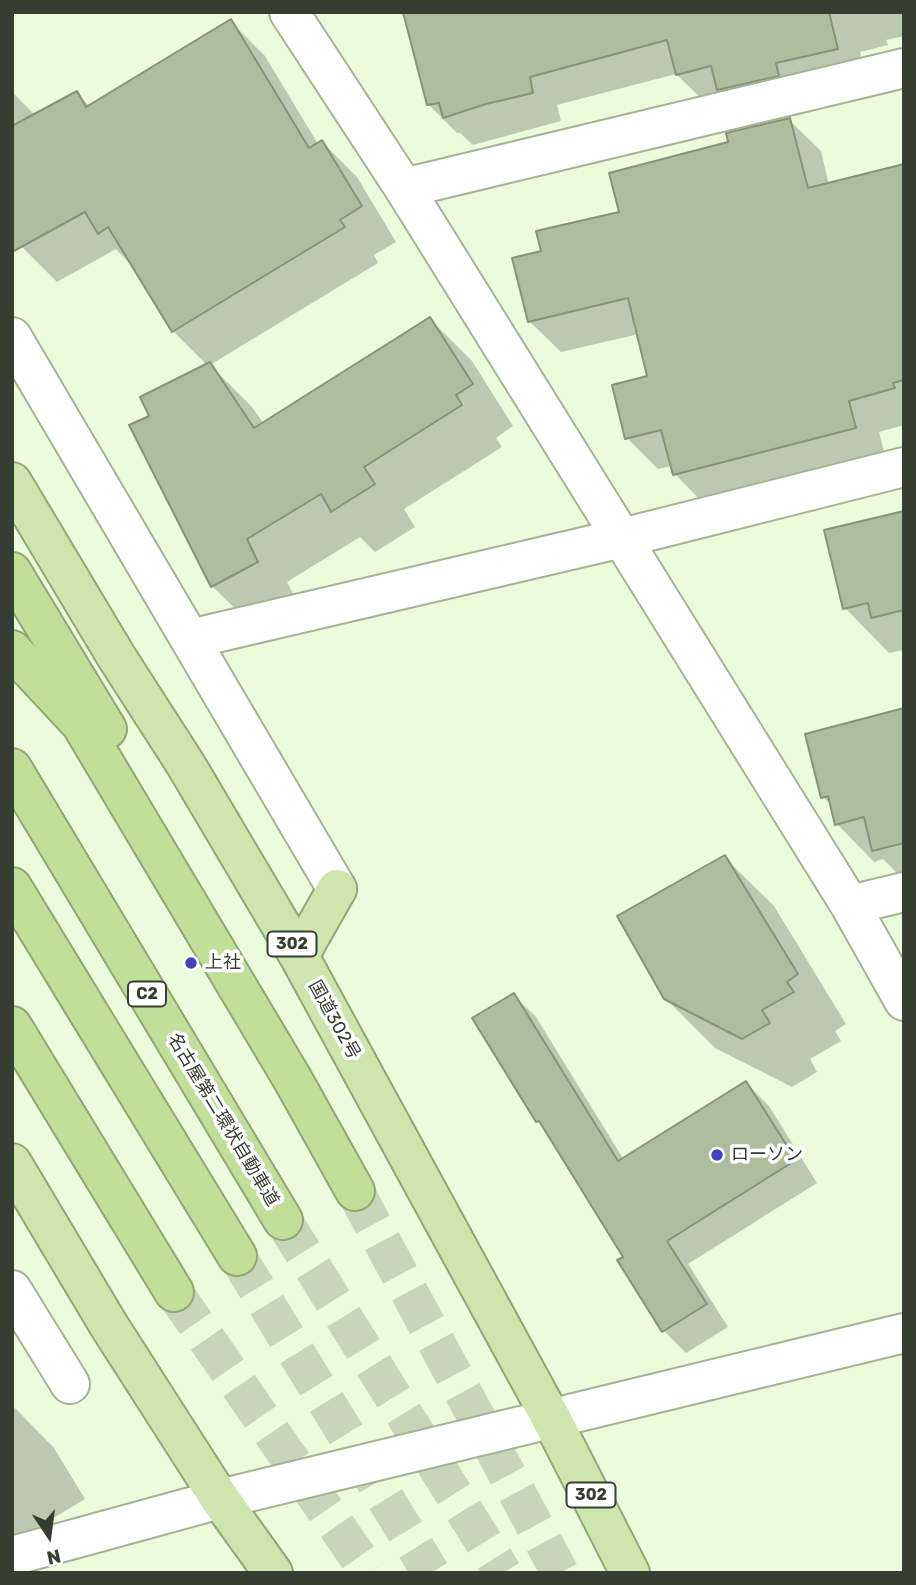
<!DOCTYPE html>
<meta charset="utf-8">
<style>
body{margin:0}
#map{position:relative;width:916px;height:1585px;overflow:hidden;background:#ecfbdb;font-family:Rubik,sans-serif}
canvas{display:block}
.frame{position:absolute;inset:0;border:14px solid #383d31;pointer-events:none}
.north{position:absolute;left:14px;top:1501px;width:70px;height:70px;-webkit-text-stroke:5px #fff;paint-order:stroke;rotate:167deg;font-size:19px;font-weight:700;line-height:28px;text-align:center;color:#383d31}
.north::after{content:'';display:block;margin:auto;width:24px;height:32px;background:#383d31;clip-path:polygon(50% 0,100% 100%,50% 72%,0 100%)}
</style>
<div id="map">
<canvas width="916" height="1585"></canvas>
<div class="frame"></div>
<div class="north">N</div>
</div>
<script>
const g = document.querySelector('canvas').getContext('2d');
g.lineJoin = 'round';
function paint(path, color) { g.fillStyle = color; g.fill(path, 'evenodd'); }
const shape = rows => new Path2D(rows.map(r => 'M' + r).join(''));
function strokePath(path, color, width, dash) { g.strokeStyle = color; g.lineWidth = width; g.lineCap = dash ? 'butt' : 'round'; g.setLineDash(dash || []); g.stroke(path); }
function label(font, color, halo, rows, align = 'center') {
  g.font = font + ' Rubik,"Noto Sans JP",sans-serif'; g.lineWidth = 7; g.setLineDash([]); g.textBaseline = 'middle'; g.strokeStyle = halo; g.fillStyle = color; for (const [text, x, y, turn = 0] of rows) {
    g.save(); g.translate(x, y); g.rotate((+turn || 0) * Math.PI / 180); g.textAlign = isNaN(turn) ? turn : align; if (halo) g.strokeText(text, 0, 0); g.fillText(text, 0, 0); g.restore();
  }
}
paint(shape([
 [399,12,904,12,904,36,886,40,888,45,860,52,865,77,706,103,676,74,557,105,561,121,473,145,460,133,457,133,429,105,405,18],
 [230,21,265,56,318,144,322,142,357,177,396,242,374,255,378,263,210,365,251,406,264,424,430,319,472,361,513,426,496,438,502,447,404,509,415,527,375,552,360,537,287,582,299,605,254,627,212,586,152,417,207,365,173,331,134,268,116,249,57,282,22,247,12,230,12,92,36,116,77,93,90,107],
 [789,120,821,151,829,185,904,166,904,425,879,432,886,459,706,506,675,474,672,466,658,469,627,438,650,377,639,334,561,352,529,321,543,252,621,213,730,143],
 [904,513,904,650,889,653,845,608],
 [904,710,904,880,883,859,874,862,837,824,832,806,823,797],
 [724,857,774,906,846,1024,835,1031,841,1041,810,1059,817,1072,792,1087,715,1048,665,998],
 [513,995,536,1017,624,1160,746,1083,769,1106,817,1183,688,1264,728,1327,686,1353,664,1331,625,1257,547,1131,538,1121],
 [15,1408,54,1448,85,1499,12,1543,12,1410]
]), '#0003');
const building = shape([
 [403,12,829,12,838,49,776,63,779,76,717,90,711,66,676,75,667,40,530,77,533,93,486,104,443,118,439,103,427,105,403,12],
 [231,19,309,148,322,140,362,206,340,220,345,227,172,332,108,227,98,234,85,212,12,252,12,126,77,91,86,107,231,19],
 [790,118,808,188,904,164,904,380,893,383,895,388,849,401,856,428,673,475,661,430,625,439,612,385,647,376,628,298,528,322,512,258,541,251,536,231,619,212,609,173,728,142,726,133,790,118],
 [430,317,473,384,456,395,462,405,364,467,375,484,331,512,321,494,247,539,258,562,211,587,129,425,149,416,140,397,210,362,254,428,430,317],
 [904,511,904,610,871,618,868,603,843,609,824,530,904,511],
 [904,708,904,843,872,851,864,817,835,825,828,796,821,798,805,734,904,708],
 [725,855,798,974,787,982,794,992,762,1010,770,1023,742,1039,664,999,617,916,725,855],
 [514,993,618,1161,746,1081,796,1160,667,1241,707,1304,662,1332,617,1260,623,1257,539,1121,536,1122,472,1018,514,993]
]);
paint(building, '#afbd9f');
strokePath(building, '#869376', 2);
strokePath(shape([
 [355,1191,560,1573],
 [283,1220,503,1573],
 [237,1256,431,1573],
 [174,1292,369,1573]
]), '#c8d5b9', 38, [38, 19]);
const minor = shape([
 [289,12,404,188,850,905,904,1001],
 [404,188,904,68],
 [12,337,337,889],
 [190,639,622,538,904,467],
 [850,905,904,892],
 [12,1290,70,1384]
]);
const tertiary = shape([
 [12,1556,220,1499,904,1333]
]);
const trunk = shape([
 [12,482,116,656,186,765,299,956,551,1418,630,1573],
 [299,956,337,889],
 [12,1163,108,1324,220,1499,273,1573]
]);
const motorway = shape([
 [12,572,107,729],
 [12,650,81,724,293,1080,355,1191],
 [12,768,283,1220],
 [12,887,237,1256],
 [12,1026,174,1292]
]);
strokePath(minor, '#a5b395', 42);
strokePath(tertiary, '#a5b395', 42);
strokePath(trunk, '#91a675', 42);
strokePath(motorway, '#91a675', 42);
strokePath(minor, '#fff', 38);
strokePath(tertiary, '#fff', 38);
strokePath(trunk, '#cee6ae', 38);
strokePath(motorway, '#c1df99', 38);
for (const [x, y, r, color] of [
 [191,963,7,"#4543b9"],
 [717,1155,7,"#4543b9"]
]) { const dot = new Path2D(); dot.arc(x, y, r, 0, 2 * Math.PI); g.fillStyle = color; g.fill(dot); strokePath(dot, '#fff', 2.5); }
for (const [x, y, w] of [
 [292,944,49],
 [147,994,38],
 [591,1495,49]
]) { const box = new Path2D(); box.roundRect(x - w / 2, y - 12.5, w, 25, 5); g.fillStyle = '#fff'; g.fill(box); strokePath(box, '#383d31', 2); }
label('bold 16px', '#383d31', null, [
 ["302",292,944],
 ["C2",147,994],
 ["302",591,1495]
]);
label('18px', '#383d31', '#fff', [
 ["上社",205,963],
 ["ローソン",731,1155]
], 'left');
label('18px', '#383d31', '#fff', [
 ["国道302号",334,1020,61],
 ["名古屋第二環状自動車道",223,1120,59]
]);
</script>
